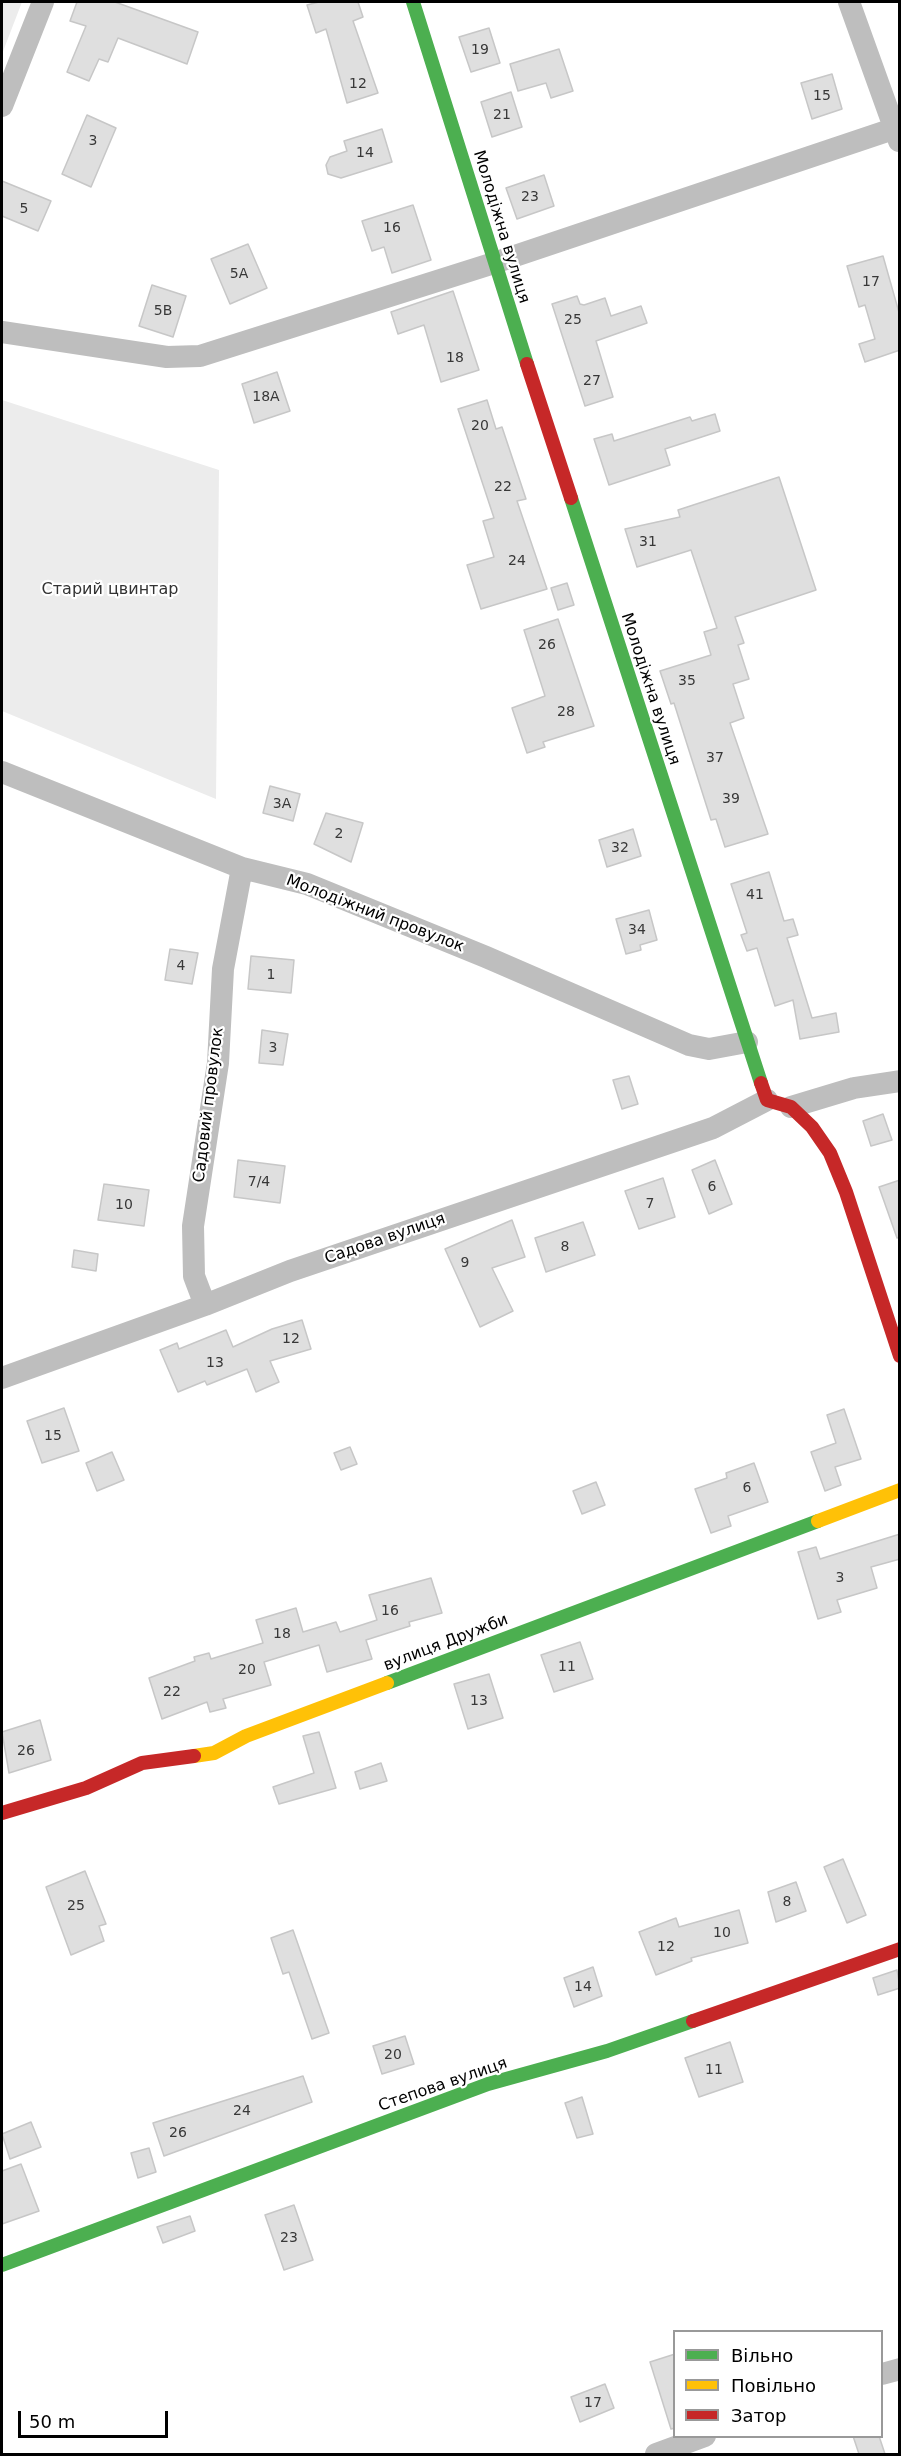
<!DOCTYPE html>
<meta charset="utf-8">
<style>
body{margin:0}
#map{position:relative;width:901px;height:2456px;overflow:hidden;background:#fff;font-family:"DejaVu Sans",sans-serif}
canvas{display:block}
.frame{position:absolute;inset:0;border:3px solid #000;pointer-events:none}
.legend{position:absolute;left:673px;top:2330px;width:210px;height:108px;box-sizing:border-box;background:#fff;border:2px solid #999;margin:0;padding:8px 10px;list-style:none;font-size:18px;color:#000}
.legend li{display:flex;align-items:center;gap:12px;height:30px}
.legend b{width:30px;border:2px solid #999}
.scale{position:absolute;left:18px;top:2411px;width:150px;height:27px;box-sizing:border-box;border:3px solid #000;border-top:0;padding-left:8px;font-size:18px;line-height:21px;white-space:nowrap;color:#000;-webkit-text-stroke:4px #fff;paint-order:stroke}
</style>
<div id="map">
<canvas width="901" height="2456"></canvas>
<div class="frame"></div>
<ul class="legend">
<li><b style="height:8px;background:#4caf50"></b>Вільно</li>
<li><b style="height:8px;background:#ffc107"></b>Повільно</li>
<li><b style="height:8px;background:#c62828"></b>Затор</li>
</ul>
<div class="scale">50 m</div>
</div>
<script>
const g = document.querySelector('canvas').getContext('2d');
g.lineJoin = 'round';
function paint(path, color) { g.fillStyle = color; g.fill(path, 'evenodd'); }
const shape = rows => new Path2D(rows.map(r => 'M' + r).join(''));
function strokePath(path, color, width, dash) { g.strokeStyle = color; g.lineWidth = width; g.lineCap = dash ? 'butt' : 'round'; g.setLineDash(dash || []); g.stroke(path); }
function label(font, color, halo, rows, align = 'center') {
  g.font = font + ' "DejaVu Sans",sans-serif'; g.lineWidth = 4.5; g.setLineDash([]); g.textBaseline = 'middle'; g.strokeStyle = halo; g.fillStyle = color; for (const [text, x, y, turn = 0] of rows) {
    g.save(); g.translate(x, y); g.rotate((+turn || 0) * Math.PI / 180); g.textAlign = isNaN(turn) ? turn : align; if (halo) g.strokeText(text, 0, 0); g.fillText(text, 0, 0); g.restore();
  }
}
paint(shape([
 [2,2,22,2,2,54],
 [2,400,219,470,216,799,2,711]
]), '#ececec');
const building = shape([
 [77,2,115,2,198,32,187,64,118,38,108,62,99,59,89,81,67,72,86,26,70,21,77,2],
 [319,2,358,2,363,17,353,21,378,93,347,103,326,29,316,33,307,5,319,2],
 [489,28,500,63,471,72,459,37,489,28],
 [559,49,573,91,551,98,546,83,518,91,510,64,559,49],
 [832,74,842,109,812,119,801,83,832,74],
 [511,92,522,127,492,137,481,102,511,92],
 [87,115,116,128,91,187,62,174,87,115],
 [382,129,392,162,341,178,328,174,326,165,330,157,347,151,344,141,382,129],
 [544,175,554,206,517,219,506,188,544,175],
 [2,181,51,201,38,231,2,216,2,181],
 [413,205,431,260,392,273,384,247,372,251,362,221,413,205],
 [248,244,267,288,230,304,211,259,248,244],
 [883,256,900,316,900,350,865,362,859,344,875,339,865,305,859,307,847,266,883,256],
 [152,285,186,296,173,337,139,326,152,285],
 [453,291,479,370,441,382,424,325,398,334,391,312,453,291],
 [577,296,580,304,584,305,605,298,611,316,641,306,647,323,596,341,613,397,585,406,552,304,577,296],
 [277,372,290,411,254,423,242,384,277,372],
 [487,400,496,429,502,427,526,499,517,501,547,589,481,609,467,565,494,557,483,521,494,518,458,409,487,400],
 [715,414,720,431,665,449,670,465,609,485,594,439,612,434,614,441,690,417,692,421,715,414],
 [779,477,816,590,735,617,744,643,738,645,749,679,733,684,744,718,730,723,768,834,725,847,716,819,711,820,674,703,671,704,660,671,711,655,704,632,717,628,691,550,637,567,625,529,680,517,678,510,779,477],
 [567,583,574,605,558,610,551,588,567,583],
 [558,619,594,726,543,742,545,747,527,753,512,708,545,696,524,630,558,619],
 [270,786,300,794,293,821,263,813,270,786],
 [326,813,363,823,351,862,314,844,326,813],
 [633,829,641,856,607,867,599,840,633,829],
 [769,872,784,921,793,919,798,935,787,938,812,1018,836,1013,839,1032,800,1039,793,1000,775,1006,757,948,747,951,741,935,747,933,731,884,769,872],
 [649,910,657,940,640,945,641,950,626,954,616,919,649,910],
 [170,949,198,953,192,984,165,980,170,949],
 [251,956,294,960,291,993,248,989,251,956],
 [262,1030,288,1034,283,1065,259,1063,262,1030],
 [629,1076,638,1104,622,1109,613,1080,629,1076],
 [883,1114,892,1140,871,1146,863,1121,883,1114],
 [238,1160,285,1166,280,1203,234,1197,238,1160],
 [715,1160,732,1204,709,1214,692,1170,715,1160],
 [663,1178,675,1217,639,1229,625,1191,663,1178],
 [900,1180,900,1237,897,1238,879,1187,900,1180],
 [104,1184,149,1190,144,1226,98,1220,104,1184],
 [512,1220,525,1257,492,1268,513,1311,480,1327,445,1249,512,1220],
 [583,1222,595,1255,546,1272,535,1238,583,1222],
 [74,1250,98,1254,96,1271,72,1267,74,1250],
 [302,1320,311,1349,270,1361,279,1382,256,1392,247,1369,207,1385,205,1381,178,1392,160,1350,177,1343,179,1349,226,1330,233,1347,272,1329,302,1320],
 [64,1408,79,1451,42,1463,27,1421,64,1408],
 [844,1409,861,1459,835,1467,841,1485,825,1491,811,1452,836,1443,827,1415,844,1409],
 [350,1447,357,1464,341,1470,334,1453,350,1447],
 [112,1452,124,1480,97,1491,86,1463,112,1452],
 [754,1463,768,1502,728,1516,731,1526,711,1533,695,1489,727,1478,726,1473,754,1463],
 [596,1482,605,1505,582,1514,573,1491,596,1482],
 [900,1534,900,1559,871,1567,877,1588,837,1600,841,1612,818,1619,798,1552,816,1547,820,1559,900,1534],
 [431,1578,442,1613,409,1622,410,1626,366,1640,372,1659,327,1672,319,1645,264,1662,271,1685,223,1699,226,1708,210,1712,207,1702,162,1719,149,1678,195,1661,194,1657,209,1653,211,1659,263,1643,256,1620,296,1608,303,1632,336,1622,340,1632,377,1620,369,1595,431,1578],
 [580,1642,593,1679,554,1692,541,1655,580,1642],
 [489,1674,503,1718,468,1729,454,1684,489,1674],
 [40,1720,51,1760,9,1773,2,1732,40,1720],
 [319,1732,336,1788,279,1804,273,1787,314,1773,303,1736,319,1732],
 [381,1763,387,1781,360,1789,355,1772,381,1763],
 [843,1859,866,1915,847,1923,824,1867,843,1859],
 [85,1871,106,1924,99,1926,104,1941,71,1955,46,1887,85,1871],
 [796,1882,806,1911,776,1922,768,1892,796,1882],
 [739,1910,748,1943,691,1958,692,1961,656,1975,639,1932,676,1918,679,1927,739,1910],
 [293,1930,329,2033,312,2039,289,1972,283,1974,271,1938,293,1930],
 [593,1967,602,1996,574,2007,564,1978,593,1967],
 [897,1970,900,1988,878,1995,873,1978,897,1970],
 [405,2036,414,2064,382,2074,373,2046,405,2036],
 [730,2042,743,2082,699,2097,685,2058,730,2042],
 [303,2076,312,2102,164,2156,153,2123,303,2076],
 [582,2097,593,2134,577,2138,565,2103,582,2097],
 [31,2122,41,2147,10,2159,2,2134,31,2122],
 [149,2148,156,2172,138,2178,131,2153,149,2148],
 [21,2164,39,2211,2,2224,2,2171,21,2164],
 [294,2205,313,2260,284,2270,265,2215,294,2205],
 [190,2216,195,2231,163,2243,157,2227,190,2216],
 [675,2354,675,2428,671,2429,650,2362,675,2354],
 [605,2384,614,2408,580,2422,571,2397,605,2384],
 [853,2436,879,2436,885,2454,859,2454,853,2436]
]);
paint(building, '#dfdfdf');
strokePath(building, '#c7c7c7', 1.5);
strokePath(shape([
 [849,2,899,141],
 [2,106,43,2],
 [2,332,167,357,200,356,494,263,893,129],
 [2,772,242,868,307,884,486,957,689,1045,709,1049,747,1042],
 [791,1107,854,1088,900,1081],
 [205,1305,194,1276,193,1226,218,1063,223,969,242,868],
 [2,1378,205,1305,290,1271,713,1128,767,1100],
 [882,2374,900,2369],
 [656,2454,705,2436]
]), '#bebebe', 22);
strokePath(shape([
 [413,2,527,364],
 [571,498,761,1083],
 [387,1683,818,1521],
 [2,2265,488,2084,607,2051,693,2021]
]), '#4caf50', 14);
strokePath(shape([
 [818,1521,900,1490],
 [194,1756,214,1753,246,1736,387,1683]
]), '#ffc107', 14);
strokePath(shape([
 [527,364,571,498],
 [761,1083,767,1100,791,1107,812,1127,830,1153,846,1192,900,1356],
 [2,1813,86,1788,142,1763,194,1756],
 [693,2021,900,1949]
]), '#c62828', 14);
label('14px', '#383838', null, [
 ["19",480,50],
 ["12",358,84],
 ["15",822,96],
 ["21",502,115],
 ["3",93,141],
 ["14",365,153],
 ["23",530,197],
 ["5",24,209],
 ["16",392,228],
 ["5А",239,274],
 ["17",871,282],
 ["5В",163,311],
 ["25",573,320],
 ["18",455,358],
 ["27",592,381],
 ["18А",266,397],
 ["20",480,426],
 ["22",503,487],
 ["31",648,542],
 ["24",517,561],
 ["26",547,645],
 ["35",687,681],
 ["28",566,712],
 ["37",715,758],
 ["39",731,799],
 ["3А",282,804],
 ["2",339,834],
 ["32",620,848],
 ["41",755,895],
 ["34",637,930],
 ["4",181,966],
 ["1",271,975],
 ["3",273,1048],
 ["7/4",259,1182],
 ["6",712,1187],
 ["7",650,1204],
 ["10",124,1205],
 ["8",565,1247],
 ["9",465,1263],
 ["12",291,1339],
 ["13",215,1363],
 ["15",53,1436],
 ["6",747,1488],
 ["3",840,1578],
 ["16",390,1611],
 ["18",282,1634],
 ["11",567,1667],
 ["20",247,1670],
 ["22",172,1692],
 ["13",479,1701],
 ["26",26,1751],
 ["8",787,1902],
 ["25",76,1906],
 ["10",722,1933],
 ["12",666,1947],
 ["14",583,1987],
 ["20",393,2055],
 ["11",714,2070],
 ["24",242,2111],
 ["26",178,2133],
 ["23",289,2238],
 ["17",593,2403]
]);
label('16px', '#000', '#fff', [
 ["Молодіжна вулиця",501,227,73],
 ["Молодіжна вулиця",650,689,72],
 ["Молодіжний провулок",375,914,21],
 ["Садовий провулок",209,1105,-83],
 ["Садова вулиця",385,1239,-19],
 ["вулиця Дружби",446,1643,-21],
 ["Степова вулиця",443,2085,-19]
]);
label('16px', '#333', '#fff', [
 ["Старий цвинтар",110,590]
]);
</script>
